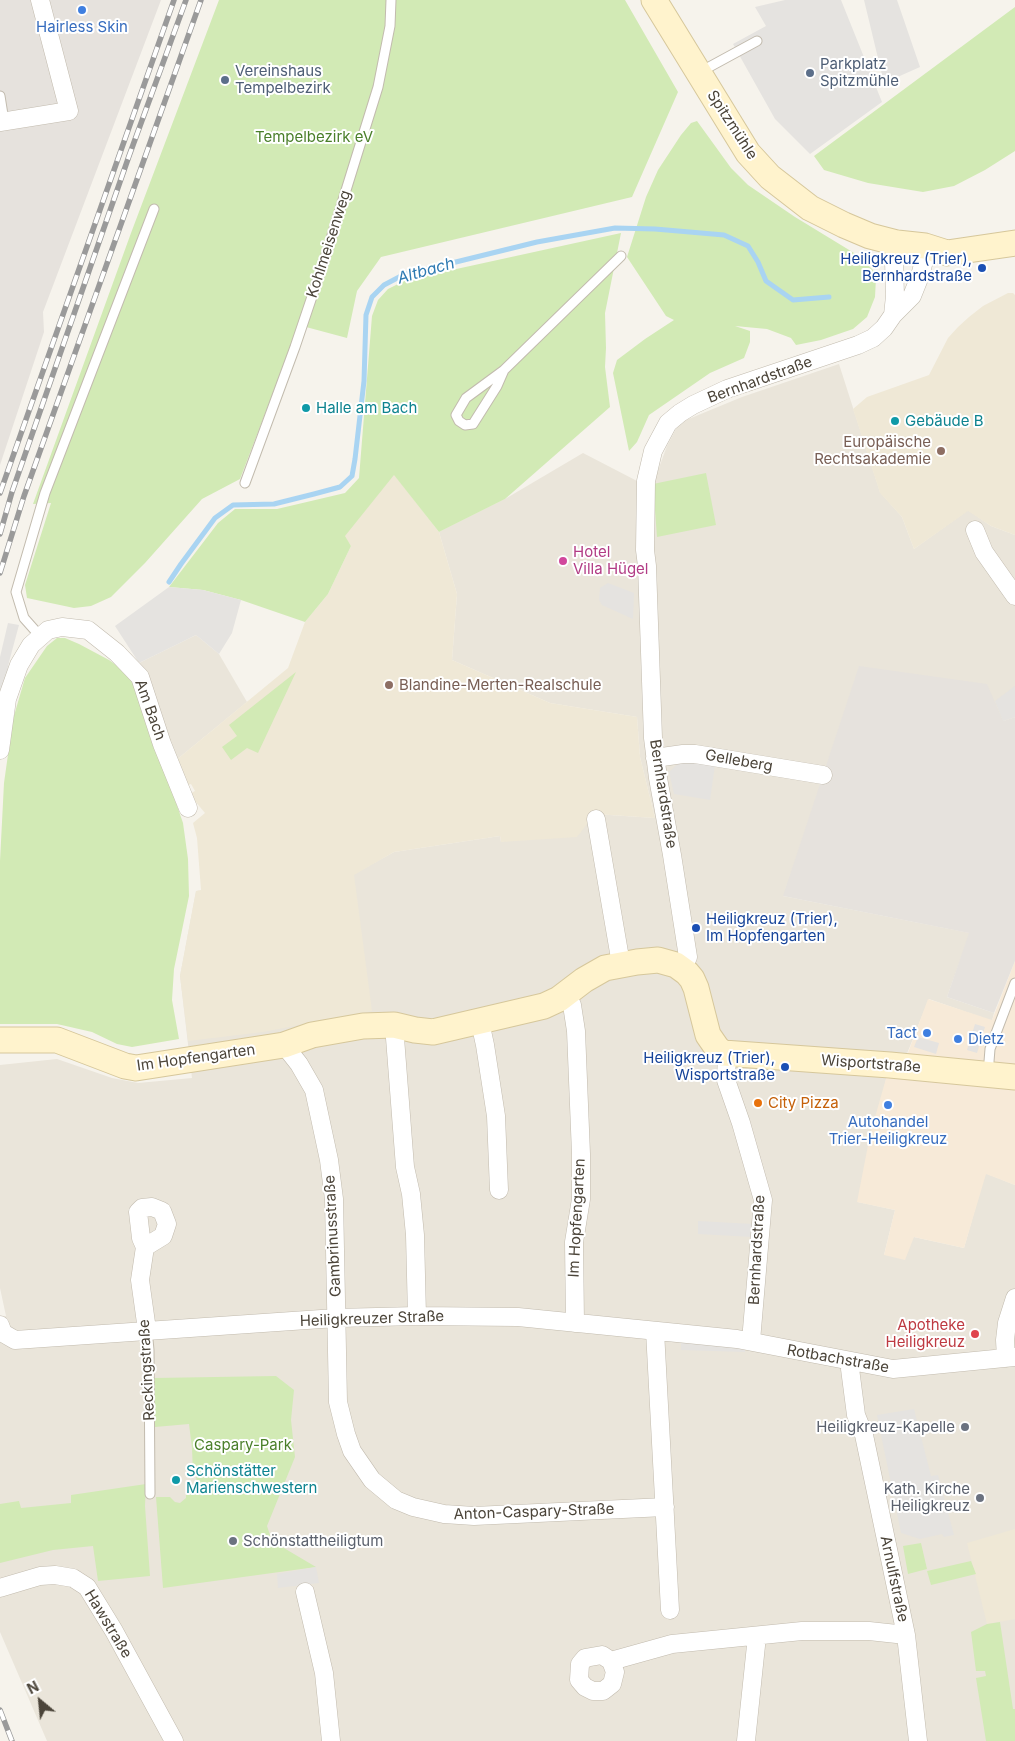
<!DOCTYPE html>
<meta charset="utf-8">
<style>
body{margin:0}
#map{position:relative;width:1015px;height:1741px;overflow:hidden;background:#f6f3ec;font-family:Inter,sans-serif}
canvas{display:block}
.north{position:absolute;left:15px;top:1676px;width:50px;height:50px;-webkit-text-stroke:4px #fff;paint-order:stroke;rotate:332deg;font-size:14px;font-weight:700;line-height:20px;text-align:center;color:#4b4439}
.north::after{content:'';display:block;margin:auto;width:18px;height:22px;background:#4b4439;clip-path:polygon(50% 0,100% 100%,50% 72%,0 100%)}
</style>
<div id="map">
<canvas width="1015" height="1741"></canvas>
<div class="north">N</div>
</div>
<script>
const g = document.querySelector('canvas').getContext('2d');
g.lineJoin = 'round';
function paint(path, color) { g.fillStyle = color; g.fill(path, 'evenodd'); }
const shape = rows => new Path2D(rows.map(r => 'M' + r).join(''));
function strokePath(path, color, width, dash) { g.strokeStyle = color; g.lineWidth = width; g.lineCap = dash ? 'butt' : 'round'; g.setLineDash(dash || []); g.stroke(path); }
function label(font, color, halo, rows, align = 'center') {
  g.font = font + ' Inter,sans-serif'; g.lineWidth = 4; g.setLineDash([]); g.textBaseline = 'middle'; g.strokeStyle = halo; g.fillStyle = color; for (const [text, x, y, turn = 0] of rows) {
    g.save(); g.translate(x, y); g.rotate((+turn || 0) * Math.PI / 180); g.textAlign = isNaN(turn) ? turn : align; if (halo) g.strokeText(text, 0, 0); g.fillText(text, 0, 0); g.restore();
  }
}
paint(shape([
 [839,364,880,492,902,517,914,549,968,510,991,526,1015,535,1015,717,1003,721,783,896,970,933,947,997,994,1013,992,1021,929,999,902,1066,887,1075,858,1202,895,1210,884,1255,914,1237,964,1248,985,1173,1015,1185,1015,1741,47,1741,0,1632,0,1318,6,1316,0,1288,0,1065,57,1059,112,1078,138,1083,192,1078,180,976,196,891,354,874,394,852,500,836,501,842,595,814,655,818,640,757,637,717,550,703,452,660,457,594,439,532,505,499,583,453,639,482,653,484,667,446,679,423,742,397],
 [196,635,219,654,247,702,175,761,139,663]
]), '#eae5da');
paint(shape([
 [1015,961,1015,1185,986,1174,964,1248,914,1237,905,1260,884,1255,895,1210,857,1202,870,1135,887,1075,903,1066,928,999,992,1020]
]), '#f7ead8');
paint(shape([
 [0,0,161,0,43,312,44,332,0,465],
 [859,666,987,684,1003,721,1015,717,1015,961,994,1013,947,997,969,933,783,896]
]), '#e6e2dd');
paint(shape([
 [1008,293,1013,293,1015,295,1015,535,991,526,968,511,914,549,902,517,880,493,853,409,867,397,929,375,948,338,958,327,969,317,983,306],
 [394,474,439,532,457,594,452,660,550,703,637,717,640,757,655,818,595,814,577,837,501,842,500,836,394,852,354,875,372,1011,263,1032,188,1041,180,976,196,891,201,890,197,838,193,823,205,813,189,794,195,791,191,784,184,786,175,761,288,668,305,622,328,594,351,546,344,536],
 [1015,1529,1015,1619,987,1624,967,1543]
]), '#efe8d6');
paint(shape([
 [219,0,625,0,678,92,632,197,381,257,357,291,347,338,306,327,291,346,240,479,202,499,145,563,111,597,91,606,74,608,27,598,25,585,51,503,33,504,131,233],
 [1015,7,1015,151,985,170,954,186,923,192,868,183,824,170,814,156],
 [697,121,731,168,748,185,795,217,859,256,873,270,876,278,875,297,867,317,853,329,821,340,796,345,791,338,767,329,735,326,750,331,750,342,744,358,710,373,649,415,637,442,629,451,613,373,617,360,645,339,674,320,666,316,627,257,646,197,658,170,681,135,691,123],
 [621,233,605,313,606,348,605,367,610,407,505,499,439,532,394,475,345,536,351,546,328,594,305,622,241,600,203,590,169,587,218,523,235,509,277,509,345,493,359,478,372,316,378,300,388,289,406,280],
 [706,473,716,525,657,537,653,484],
 [57,638,65,638,79,644,109,660,133,677,183,823,188,859,189,896,174,969,172,1000,179,1039,132,1047,117,1044,92,1032,57,1024,0,1024,0,861,4,783,13,719,25,678,47,646],
 [296,672,258,753,247,748,231,760,222,747,237,736,229,725],
 [276,1376,294,1390,291,1420,295,1457,267,1526,272,1541,316,1567,163,1588,156,1497,170,1497,175,1502,180,1503,186,1498,186,1490,191,1490,192,1486,197,1485,196,1475,193,1474,192,1448,189,1424,155,1427,154,1378],
 [146,1484,145,1506,150,1576,98,1581,93,1546,53,1550,0,1563,0,1504,19,1501,21,1508,71,1503,71,1495],
 [921,1543,927,1569,908,1574,903,1546],
 [971,1561,976,1574,931,1585,927,1571],
 [1000,1622,1013,1709,1015,1709,1015,1741,986,1741,976,1678,986,1676,985,1671,976,1671,971,1632,987,1624]
]), '#d2eab5');
paint(shape([
 [785,0,841,0,882,102,810,154,775,119,733,44,766,26,755,7],
 [864,0,897,0,920,67,884,83],
 [608,583,634,593,633,619,602,605,599,600,600,588],
 [169,587,203,590,241,600,232,633,219,654,196,635,139,663,115,626],
 [8,623,19,625,9,662,0,708,0,657],
 [1015,686,1015,717,1003,721,995,701],
 [698,761,715,765,710,800,674,794,669,772,680,762],
 [975,1024,985,1027,977,1053,967,1050],
 [918,1037,939,1043,936,1054,914,1047],
 [698,1221,753,1224,752,1237,698,1234],
 [681,1342,745,1344,745,1352,681,1350],
 [914,1409,931,1476,938,1475,954,1535,944,1537,942,1534,920,1539,901,1533,877,1415],
 [316,1567,319,1583,278,1588,277,1574]
]), '#e5e3e0');
strokePath(shape([
 [169,582,181,564,215,518,233,505,274,504,314,494,340,487,352,476,355,459,364,381,366,315,372,297,384,285,403,275,537,242,615,228,655,229,724,235,748,246,758,262,766,281,793,300,829,297]
]), '#a9d4f2', 5);
const lane = shape([
 [700,72,757,41],
 [0,96,4,121],
 [504,370,497,386,473,424,465,425,459,421,456,415,466,398,504,370,621,256],
 [245,483,295,347,325,258,378,87,390,26,391,0],
 [40,636,24,618,16,592,45,493,154,209],
 [988,1074,990,1049,1015,983],
 [147,1330,149,1350,150,1494]
]);
const street = shape([
 [0,122,69,111,40,0],
 [893,315,895,296,894,261,897,243],
 [975,530,984,552,1015,596],
 [0,750,7,699,19,665,31,645,48,630,62,627,88,630,117,653,140,677,162,744,188,808],
 [655,758,683,754,695,754,823,775],
 [596,819,621,964],
 [682,969,688,957,672,855,658,778,653,738,647,566,645,550,646,481,653,451,668,423,680,413,693,405,727,389,858,345,873,338,884,328,893,315,912,296,920,276,925,257,925,246],
 [566,994,572,1005,576,1031,581,1154,581,1199,574,1242,575,1323],
 [480,1022,485,1045,496,1116,499,1190],
 [394,1025,405,1167,411,1194,415,1235,417,1316],
 [284,1045,299,1064,314,1090,329,1160,334,1199,338,1402,346,1434,352,1451,372,1480,396,1500,413,1507,444,1514,474,1516,665,1507],
 [727,1054,726,1080,741,1123,763,1200,751,1341],
 [145,1247,163,1236,167,1224,162,1211,152,1207,142,1208,138,1212,141,1238,145,1247,140,1280,147,1330],
 [0,1325,3,1333,15,1340,336,1318,417,1316,518,1317,737,1339,893,1369,1015,1357],
 [655,1331,670,1610],
 [1006,1358,1005,1340,1007,1323,1015,1298],
 [849,1361,856,1415,864,1435,906,1635,918,1741],
 [0,1588,40,1576,55,1575,73,1578,87,1587,114,1631,174,1741],
 [305,1592,324,1673,331,1741],
 [611,1661,615,1672,612,1684,603,1691,593,1691,585,1687,579,1680,580,1664,585,1658,602,1655,611,1661,672,1644,802,1631,869,1631,906,1635],
 [746,1741,757,1636]
]);
const secondary = shape([
 [654,0,748,153,770,177,810,208,844,225,870,236,897,243,925,246,947,253,1015,243],
 [0,1040,57,1040,125,1066,136,1068,284,1045,312,1035,363,1026,394,1025,415,1030,433,1032,544,1006,559,999,584,980,605,968,637,962,658,960,676,965,687,973,692,979,696,988,708,1035,717,1048,723,1053,890,1065,1015,1077]
]);
strokePath(lane, '#c2bbae', 11);
strokePath(street, '#c2bbae', 19);
strokePath(secondary, '#d6c79b', 27);
strokePath(lane, '#fff', 9);
strokePath(street, '#fff', 18);
strokePath(secondary, '#fff3cd', 25);
const rail = shape([
 [0,493,174,0],
 [0,534,12,492,129,156,186,0],
 [0,573,24,496,201,0],
 [0,1710,12,1741]
]);
strokePath(rail, '#9a9a9a', 5.5);
strokePath(rail, '#fff', 4, [11]);
for (const [x, y, r, color] of [
 [82,10,5,"#3f7fe0"],
 [810,73,5,"#5c6f8a"],
 [225,80,5,"#5c6f8a"],
 [982,268,5,"#1a4fb4"],
 [306,408,5,"#0f9aa8"],
 [895,421,5,"#0f9aa8"],
 [941,451,5,"#8d6e63"],
 [563,561,5,"#d1479c"],
 [389,685,5,"#8d6e63"],
 [696,928,5,"#1a4fb4"],
 [927,1033,5,"#3f7fe0"],
 [958,1039,5,"#3f7fe0"],
 [785,1067,5,"#1a4fb4"],
 [758,1103,5,"#e8710a"],
 [888,1105,5,"#3f7fe0"],
 [975,1334,5,"#e0444e"],
 [965,1427,5,"#6b7280"],
 [176,1480,5,"#0f9aa8"],
 [980,1498,5,"#6b7280"],
 [233,1541,5,"#6b7280"]
]) { const dot = new Path2D(); dot.arc(x, y, r, 0, 2 * Math.PI); g.fillStyle = color; g.fill(dot); strokePath(dot, '#fff', 2); }
label('15px', '#366cbe', '#fff', [
 ["Hairless Skin",82,27],
 ["Tact",917,1033,"right"],
 ["Dietz",968,1039,"left"],
 ["Autohandel",888,1122],
 ["Trier-Heiligkreuz",888,1139]
]);
label('15px', '#4e5e75', '#fff', [
 ["Parkplatz",820,64],
 ["Spitzmühle",820,81],
 ["Vereinshaus",235,71],
 ["Tempelbezirk",235,88]
], 'left');
label('15px', '#4b4439', '#fff', [
 ["Spitzmühle",732,125,57],
 ["Kohlmeisenweg",329,244,-72],
 ["Bernhardstraße",760,380,-20],
 ["Am Bach",150,710,70],
 ["Gelleberg",739,761,10],
 ["Bernhardstraße",663,794,81],
 ["Im Hopfengarten",196,1058,-8],
 ["Wisportstraße",871,1064,4],
 ["Im Hopfengarten",577,1218,-87],
 ["Gambrinusstraße",333,1236,-93],
 ["Bernhardstraße",757,1250,-87],
 ["Heiligkreuzer Straße",372,1319,-2],
 ["Rotbachstraße",838,1359,10],
 ["Reckingstraße",147,1370,-93],
 ["Anton-Caspary-Straße",534,1512,-2],
 ["Arnulfstraße",894,1579,78],
 ["Hawstraße",108,1624,59]
]);
label('15px', '#4a7f2a', '#fff', [
 ["Tempelbezirk eV",314,137],
 ["Caspary-Park",243,1445]
]);
label('15px', '#164399', '#fff', [
 ["Heiligkreuz (Trier),",972,259],
 ["Bernhardstraße",972,276],
 ["Heiligkreuz (Trier),",706,919,"left"],
 ["Im Hopfengarten",706,936,"left"],
 ["Heiligkreuz (Trier),",775,1058],
 ["Wisportstraße",775,1075]
], 'right');
label('15px', '#0d838f', '#fff', [
 ["Halle am Bach",316,408],
 ["Gebäude B",905,421],
 ["Schönstätter",186,1471],
 ["Marienschwestern",186,1488]
], 'left');
label('15px', '#785e54', '#fff', [
 ["Europäische",931,442],
 ["Rechtsakademie",931,459],
 ["Blandine-Merten-Realschule",399,685,"left"]
], 'right');
label('15px', '#b23c85', '#fff', [
 ["Hotel",573,552],
 ["Villa Hügel",573,569]
], 'left');
label('15px', '#c56008', '#fff', [
 ["City Pizza",768,1103]
], 'left');
label('15px', '#be3a42', '#fff', [
 ["Apotheke",965,1325],
 ["Heiligkreuz",965,1342]
], 'right');
label('15px', '#5b616d', '#fff', [
 ["Heiligkreuz-Kapelle",955,1427],
 ["Kath. Kirche",970,1489],
 ["Heiligkreuz",970,1506],
 ["Schönstattheiligtum",243,1541,"left"]
], 'right');
label('italic 16px', '#2e7ab2', '#fff', [
 ["Altbach",426,271,-16]
]);
</script>
